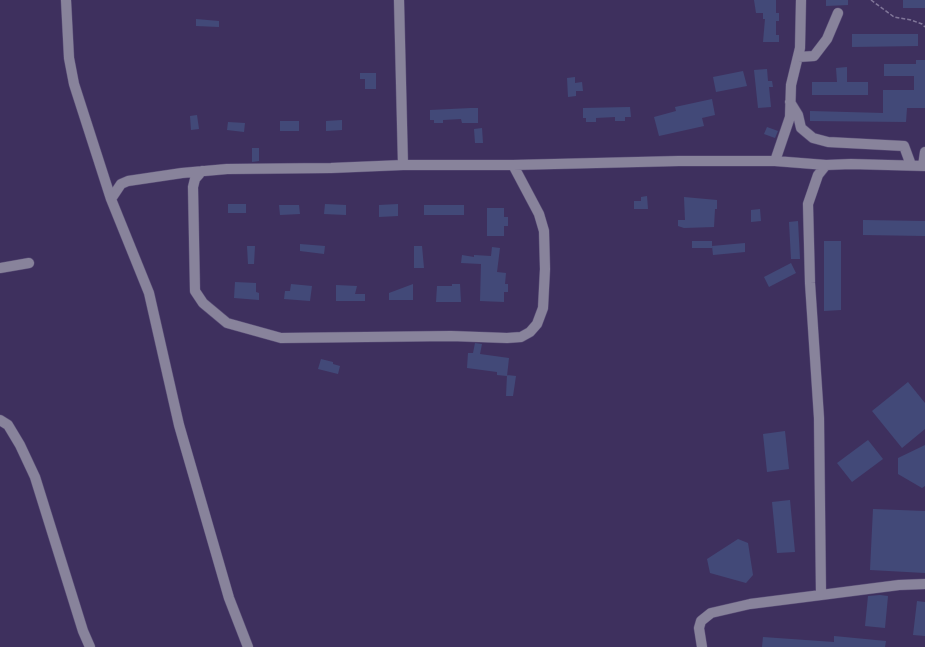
<!DOCTYPE html>
<style>
body{margin:0}
canvas{display:block;background:#3e305e}
</style>
<canvas width="925" height="647"></canvas>
<script>
const g = document.querySelector('canvas').getContext('2d');
g.lineJoin = 'round';
function paint(path, color) { g.fillStyle = color; g.fill(path, 'evenodd'); }
const shape = rows => new Path2D(rows.map(r => 'M' + r).join(''));
function strokePath(path, color, width, dash) { g.strokeStyle = color; g.lineWidth = width; g.lineCap = dash ? 'butt' : 'round'; g.setLineDash(dash || []); g.stroke(path); }
paint(shape([
 [754,0,776,0,776,13,779,13,779,21,776,21,776,35,779,35,779,42,763,42,765,19,763,19,763,13,756,13],
 [826,0,848,0,848,5,826,6],
 [903,0,925,0,925,8,903,8],
 [196,19,219,21,219,27,196,26],
 [852,34,918,34,918,46,852,47],
 [916,60,925,60,925,108,907,108,906,122,810,121,810,111,883,113,883,90,914,90,914,76,884,76,884,64,916,64],
 [847,67,847,82,868,82,868,95,812,95,812,82,837,82,836,68],
 [767,69,768,81,772,81,773,87,769,87,771,107,758,108,754,70],
 [743,71,747,86,716,92,713,77],
 [360,73,376,73,376,89,365,89,365,79,360,79],
 [575,77,575,83,582,82,583,91,576,91,576,96,568,97,567,78],
 [712,99,715,115,702,118,704,126,659,136,654,117,676,111,675,107],
 [630,107,631,117,625,117,625,121,615,121,615,117,596,118,596,122,586,122,586,118,583,118,583,108],
 [471,108,478,108,478,123,462,123,461,119,443,120,443,123,434,123,434,120,430,120,430,110],
 [197,115,199,129,191,130,190,116],
 [342,120,342,130,326,131,326,121],
 [280,121,299,121,299,131,280,131],
 [228,122,245,123,244,132,227,130],
 [767,127,778,131,775,138,764,134],
 [482,128,483,143,475,143,474,129],
 [252,148,259,148,259,161,252,162],
 [647,196,648,209,634,209,634,201,641,201,641,197],
 [684,197,717,200,717,209,715,209,714,227,684,228,678,226,678,220,685,220],
 [228,204,246,204,246,213,228,213],
 [325,204,346,205,346,215,324,214],
 [398,204,398,216,379,217,379,205],
 [279,205,299,205,300,214,280,215],
 [424,205,464,205,464,215,424,215],
 [487,208,504,208,504,217,508,217,508,226,504,226,504,236,487,236],
 [760,209,761,221,751,222,751,210],
 [863,220,925,221,925,236,863,235],
 [798,221,800,259,791,259,789,222],
 [692,241,712,241,712,248,692,248],
 [824,241,841,241,841,310,824,311],
 [745,243,745,252,713,255,712,246],
 [300,244,325,246,324,254,300,251],
 [247,246,255,246,254,264,248,264],
 [414,246,422,246,424,268,414,268],
 [492,247,500,248,497,272,506,273,505,284,508,284,508,292,504,292,504,302,480,301,481,264,461,263,462,255,474,257,474,255,491,256],
 [791,263,796,273,769,287,764,277],
 [235,282,256,283,256,292,259,293,259,300,234,298],
 [291,284,312,286,310,301,284,299,285,291,290,291],
 [413,284,413,300,389,300,389,293],
 [452,284,460,284,461,302,436,302,437,286,452,286],
 [336,285,357,286,355,294,365,294,365,301,336,301],
 [475,343,482,344,480,354,509,358,507,376,497,375,497,372,467,368,468,353,473,353],
 [321,359,333,362,333,364,340,366,338,374,318,369],
 [507,375,516,376,513,396,506,396],
 [908,382,925,403,925,429,902,448,872,411],
 [785,431,789,469,767,472,763,434],
 [868,440,883,459,852,482,837,463],
 [925,445,925,486,922,488,898,474,898,458],
 [790,500,795,552,777,553,772,502],
 [873,509,925,511,925,573,870,570],
 [738,539,748,543,753,575,746,583,710,573,707,559],
 [880,595,888,596,885,628,865,626,868,596],
 [917,601,925,602,925,636,913,635],
 [834,636,886,641,885,647,762,647,763,637,834,642]
]), '#424978');
const minor = shape([
 [66,0,69,58,74,84,111,199,149,293,179,425,229,598,248,647],
 [399,0,403,165],
 [798,57,814,56,827,39,838,13],
 [790,102,798,115,801,128,813,138,828,142,904,146,911,165],
 [775,161,790,117,791,85,800,48,801,0],
 [923,166,925,152],
 [202,171,195,179,193,187,195,291,203,303,227,323,281,338,451,336,507,338,521,337,530,332,537,324,543,308,545,269,544,231,539,214,513,165],
 [111,199,121,184,128,181,182,173,227,169,331,168,403,165,513,165,679,161,775,161,826,165,851,164,925,166],
 [0,268,29,263],
 [0,420,8,425,20,445,35,477,83,631,90,647],
 [821,595,819,418,810,283,808,204,818,175,826,165],
 [702,647,699,628,701,621,711,613,750,604,821,595,899,585,925,584]
]);
strokePath(minor, '#5a4e77', 11);
strokePath(shape([
 [871,0,894,17,911,20,922,24,925,27]
]), '#807699', 1.5, [4, 2]);
strokePath(minor, '#88839b', 10);
</script>
